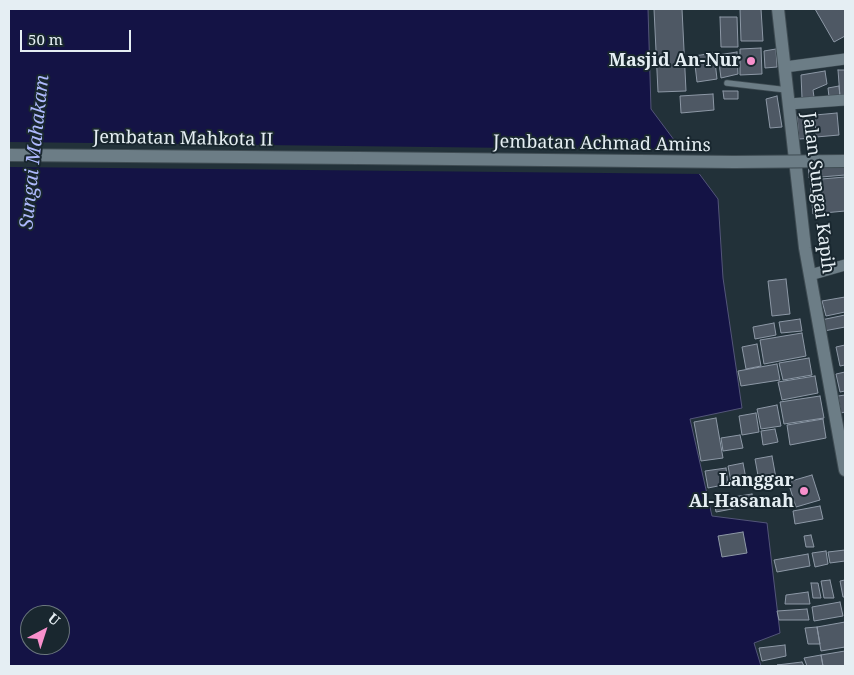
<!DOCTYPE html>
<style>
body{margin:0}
#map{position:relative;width:854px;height:675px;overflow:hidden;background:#223139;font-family:"Noto Serif",serif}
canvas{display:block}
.frame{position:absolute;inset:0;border:10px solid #e5eef3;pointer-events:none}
.north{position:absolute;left:20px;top:605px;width:50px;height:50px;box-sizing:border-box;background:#19272f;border:1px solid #6b777d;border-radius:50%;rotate:40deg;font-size:14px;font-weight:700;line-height:20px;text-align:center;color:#e5eef3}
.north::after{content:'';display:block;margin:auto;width:18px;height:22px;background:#f890cc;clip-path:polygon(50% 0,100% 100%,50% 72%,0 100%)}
.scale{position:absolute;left:20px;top:30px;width:111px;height:22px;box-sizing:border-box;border:2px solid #e5eef3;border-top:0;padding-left:6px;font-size:15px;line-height:18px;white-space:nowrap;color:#e5eef3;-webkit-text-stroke:4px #19272f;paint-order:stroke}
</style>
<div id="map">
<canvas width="854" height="675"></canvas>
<div class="frame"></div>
<div class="north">U</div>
<div class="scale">50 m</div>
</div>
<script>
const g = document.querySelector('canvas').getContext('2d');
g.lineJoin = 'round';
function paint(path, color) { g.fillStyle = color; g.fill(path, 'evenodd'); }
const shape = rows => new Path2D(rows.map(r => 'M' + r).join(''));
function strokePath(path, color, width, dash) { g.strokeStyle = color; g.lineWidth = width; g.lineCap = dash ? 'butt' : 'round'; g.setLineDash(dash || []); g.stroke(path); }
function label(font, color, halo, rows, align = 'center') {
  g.font = font + ' "Noto Serif",serif'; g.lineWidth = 4; g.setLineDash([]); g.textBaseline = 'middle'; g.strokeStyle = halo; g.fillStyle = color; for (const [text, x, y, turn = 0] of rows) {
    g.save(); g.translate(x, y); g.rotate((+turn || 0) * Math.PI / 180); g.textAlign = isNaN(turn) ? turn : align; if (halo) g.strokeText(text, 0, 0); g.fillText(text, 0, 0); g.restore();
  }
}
const water = shape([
 [9,9,648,9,651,109,718,199,723,278,742,408,690,419,712,516,767,523,780,633,754,643,761,666,9,666,9,9],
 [30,615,60,615,60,645,30,645,30,615]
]);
paint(water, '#141345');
strokePath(water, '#535579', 1);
paint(shape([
 [9,142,685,150,703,174,9,167]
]), '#223139');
const building = shape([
 [654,9,682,9,686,91,658,92,654,9],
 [740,9,761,9,763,41,741,41,740,9],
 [815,9,845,9,845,36,834,42,815,9],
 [720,17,737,17,738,47,721,47,720,17],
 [761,48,762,74,740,75,740,49,761,48],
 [776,49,777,67,765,68,764,51,776,49],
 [737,52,738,74,721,78,718,55,737,52],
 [714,53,717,79,697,82,694,56,714,53],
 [838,70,845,70,845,97,840,97,838,70],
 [825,71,827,84,813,90,814,97,802,98,801,75,825,71],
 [839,86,840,97,829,97,828,88,839,86],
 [723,91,738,91,738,99,724,99,723,91],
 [713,94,714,110,681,113,680,96,713,94],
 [777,96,782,127,770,128,766,99,777,96],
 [837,113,839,135,816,137,815,115,837,113],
 [812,115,814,138,799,139,797,116,812,115],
 [845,155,845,175,809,178,808,158,845,155],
 [845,177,845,211,813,214,810,180,845,177],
 [786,279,790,314,772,316,768,281,786,279],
 [845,297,845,312,826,316,822,301,845,297],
 [845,315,845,327,824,331,821,320,845,315],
 [800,319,802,331,781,333,779,322,800,319],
 [774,323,776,335,755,339,753,327,774,323],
 [802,333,806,356,764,364,760,340,802,333],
 [757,344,761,366,746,369,742,347,757,344],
 [845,345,845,365,840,366,836,347,845,345],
 [809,358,812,375,783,380,779,363,809,358],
 [777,364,780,380,741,386,738,371,777,364],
 [845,372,845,391,840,392,836,374,845,372],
 [815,376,818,393,782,400,778,382,815,376],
 [845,395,845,412,841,413,838,396,845,395],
 [820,396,824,418,784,424,780,402,820,396],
 [777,405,781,426,761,429,757,409,777,405],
 [756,413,759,432,742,435,739,416,756,413],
 [716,418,723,458,701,461,694,422,716,418],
 [823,419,826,438,790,445,787,425,823,419],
 [775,429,778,442,763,445,761,431,775,429],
 [740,435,743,448,723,451,721,438,740,435],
 [772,456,776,478,759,481,755,459,772,456],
 [743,463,747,484,732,487,728,466,743,463],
 [726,468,728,484,708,488,705,471,726,468],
 [812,475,820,500,796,507,788,482,812,475],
 [752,494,753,505,716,512,714,500,752,494],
 [820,506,823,519,795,524,793,511,820,506],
 [743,532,747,553,722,557,718,536,743,532],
 [811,535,814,547,806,547,804,536,811,535],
 [845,550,845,561,830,563,828,552,845,550],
 [826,551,828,564,815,567,812,553,826,551],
 [808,554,810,566,777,572,774,560,808,554],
 [830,580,834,598,824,598,821,581,830,580],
 [845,580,845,597,843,597,840,581,845,580],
 [811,583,818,583,821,598,813,598,811,583],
 [808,592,810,604,785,604,786,595,808,592],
 [840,602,843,616,814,621,812,607,840,602],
 [807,609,809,620,779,620,777,611,807,609],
 [845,622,845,647,821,651,817,627,845,622],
 [817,627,820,644,808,644,805,628,817,627],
 [785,645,786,656,762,661,759,648,785,645],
 [845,651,845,666,823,666,821,655,845,651],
 [821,655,823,666,807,666,804,658,821,655],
 [802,662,804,666,777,665,802,662]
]);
paint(building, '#4e5864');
strokePath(building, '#8d98a6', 1);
const service = shape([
 [727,83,787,90]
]);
const minor = shape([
 [785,67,845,59],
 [789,104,845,100],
 [810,275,845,265]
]);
const tertiary = shape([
 [778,9,805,248,845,470]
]);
const secondary = shape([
 [9,155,358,158]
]);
strokePath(service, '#3f4c53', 7);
strokePath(minor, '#3f4c53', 12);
strokePath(tertiary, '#3f4c53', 14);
strokePath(secondary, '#3f4c53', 14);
strokePath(service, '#6c7d86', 5.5);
strokePath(minor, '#6c7d86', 11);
strokePath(tertiary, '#6c7d86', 12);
strokePath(secondary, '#6c7d86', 12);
const secondaryBridge = shape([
 [358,158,734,162,845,161]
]);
strokePath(secondaryBridge, '#3f4c53', 14, []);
strokePath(secondaryBridge, '#6c7d86', 12);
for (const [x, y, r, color] of [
 [751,61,5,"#f890cc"],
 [804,491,5,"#f890cc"]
]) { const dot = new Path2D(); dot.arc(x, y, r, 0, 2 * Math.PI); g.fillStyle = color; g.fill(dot); strokePath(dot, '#19272f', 2); }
label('bold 18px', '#e5eef3', '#19272f', [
 ["Masjid An-Nur",741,61],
 ["Langgar",794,481],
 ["Al-Hasanah",794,502]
], 'right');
label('18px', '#e5eef3', '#19272f', [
 ["Jembatan Mahkota II",183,139,1],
 ["Jembatan Achmad Amins",602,144,1],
 ["Jalan Sungai Kapih",818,193,83]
]);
label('italic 19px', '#aeb9fc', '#19272f', [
 ["Sungai Mahakam",35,152,-84]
]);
</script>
